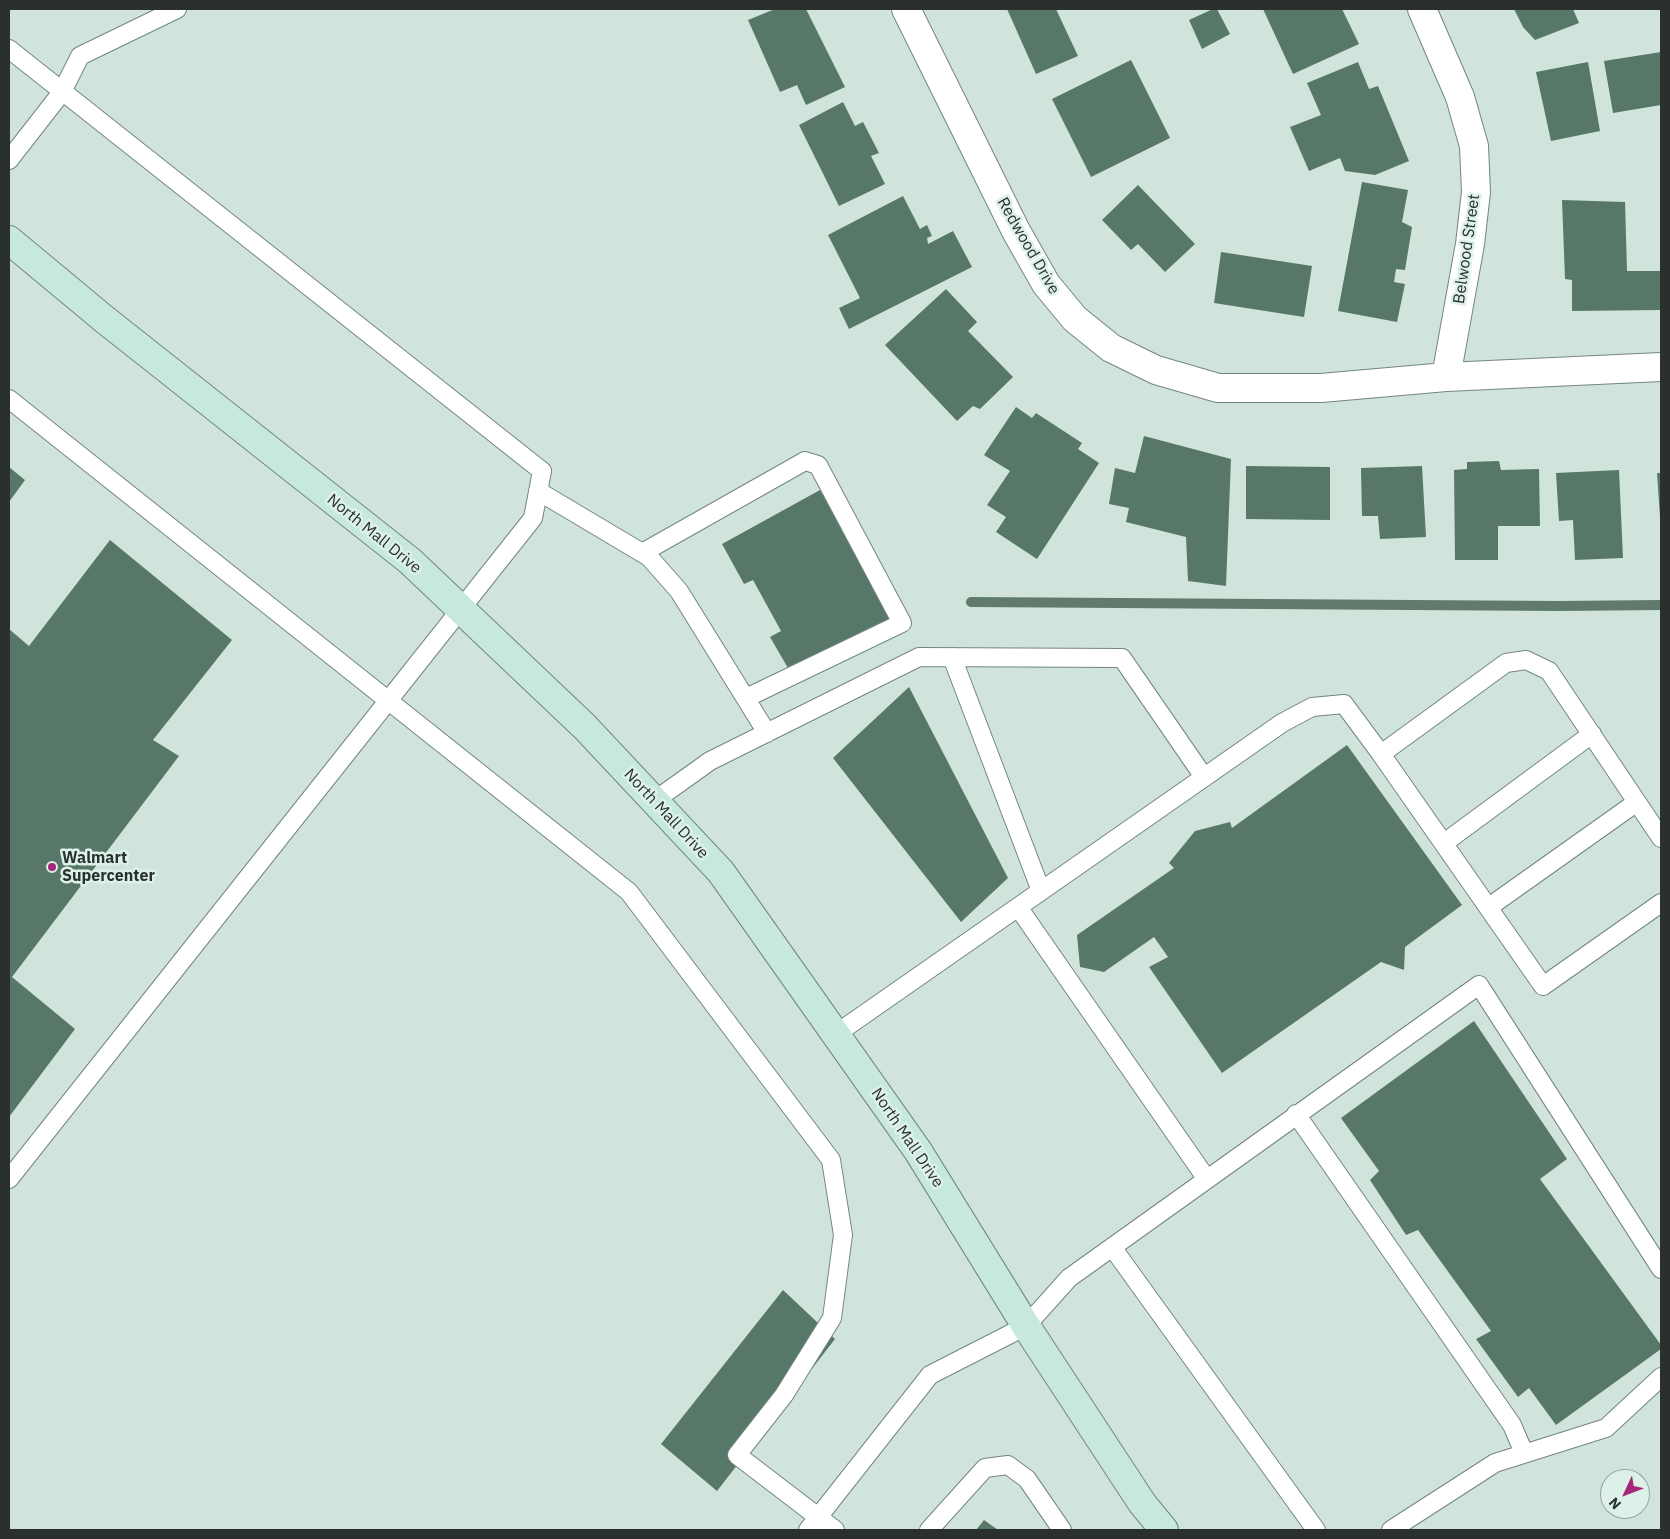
<!DOCTYPE html>
<style>
body{margin:0}
#map{position:relative;width:1670px;height:1539px;overflow:hidden;background:#d0e4db;font-family:"IBM Plex Sans",sans-serif}
canvas{display:block}
.frame{position:absolute;inset:0;border:10px solid #29302d;pointer-events:none}
.north{position:absolute;left:1600px;top:1469px;width:50px;height:50px;box-sizing:border-box;background:#ddf1e8;border:1px solid #95a49d;border-radius:50%;rotate:227deg;font-size:14px;font-weight:700;line-height:20px;text-align:center;color:#29302d}
.north::after{content:'';display:block;margin:auto;width:18px;height:22px;background:#a4277a;clip-path:polygon(50% 0,100% 100%,50% 72%,0 100%)}
</style>
<div id="map">
<canvas width="1670" height="1539"></canvas>
<div class="frame"></div>
<div class="north">N</div>
</div>
<script>
const g = document.querySelector('canvas').getContext('2d');
g.lineJoin = 'round';
const shape = rows => new Path2D(rows.map(r => 'M' + r).join(''));
function strokePath(path, color, width, dash) { g.strokeStyle = color; g.lineWidth = width; g.lineCap = dash ? 'butt' : 'round'; g.setLineDash(dash || []); g.stroke(path); }
function paint(path, color) { g.fillStyle = color; g.fill(path, 'evenodd'); }
function label(font, color, halo, rows, align = 'center') {
  g.font = font + ' "IBM Plex Sans",sans-serif'; g.lineWidth = 5; g.setLineDash([]); g.textBaseline = 'middle'; g.strokeStyle = halo; g.fillStyle = color; for (const [text, x, y, turn = 0] of rows) {
    g.save(); g.translate(x, y); g.rotate((+turn || 0) * Math.PI / 180); g.textAlign = isNaN(turn) ? turn : align; if (halo) g.strokeText(text, 0, 0); g.fillText(text, 0, 0); g.restore();
  }
}
strokePath(shape([
 [971,602,1559,606,1661,605]
]), '#607a6e', 10);
paint(shape([
 [775,9,806,9,845,87,806,105,797,85,780,92,748,20],
 [1007,9,1056,9,1078,56,1036,74],
 [1213,9,1217,9,1230,34,1202,49,1189,20],
 [1263,9,1342,9,1359,44,1293,74],
 [1514,9,1573,9,1579,23,1535,40,1523,27],
 [1661,52,1661,105,1613,113,1604,61],
 [1131,60,1170,138,1091,177,1052,99],
 [1358,62,1369,89,1378,86,1409,161,1375,175,1345,171,1340,158,1309,171,1290,127,1321,115,1307,83],
 [1588,62,1600,131,1551,141,1536,72],
 [843,102,855,126,863,122,879,153,871,156,885,184,839,206,799,125],
 [1362,182,1408,190,1402,222,1412,227,1405,270,1396,269,1394,282,1405,284,1397,322,1338,311],
 [1138,185,1195,244,1165,272,1138,244,1131,250,1102,220],
 [903,196,920,229,927,225,932,236,927,238,928,244,953,231,972,267,849,329,839,308,860,298,828,235],
 [1562,200,1625,202,1627,271,1661,271,1661,310,1572,311,1572,280,1565,279],
 [1221,252,1312,266,1304,317,1214,303],
 [946,289,977,322,968,331,1013,377,980,409,973,406,957,421,885,345],
 [1016,407,1032,418,1036,413,1082,443,1078,449,1099,463,1037,559,996,532,1006,517,987,505,1010,471,984,455],
 [1144,436,1231,459,1226,586,1188,581,1186,537,1126,522,1129,508,1109,504,1115,468,1135,473],
 [1499,461,1501,470,1539,469,1540,526,1498,526,1498,560,1455,560,1454,470,1467,469,1467,462],
 [1246,466,1330,467,1330,520,1246,519],
 [1422,466,1426,537,1380,539,1378,516,1362,516,1361,468],
 [9,467,25,480,9,502],
 [1619,470,1623,558,1575,560,1573,520,1559,521,1556,473],
 [1657,473,1661,473,1661,517,1660,517],
 [820,490,892,619,792,675,770,637,781,631,753,580,744,584,722,544],
 [110,540,232,640,153,740,179,756,12,977,75,1029,9,1117,9,629,29,646],
 [909,687,1008,878,961,922,833,758],
 [1347,745,1462,905,1405,947,1404,970,1381,962,1222,1073,1149,967,1168,957,1154,937,1104,972,1080,967,1077,935,1174,868,1169,863,1195,831,1230,822,1232,828],
 [1474,1021,1567,1159,1540,1179,1661,1345,1661,1349,1556,1425,1529,1388,1518,1397,1476,1339,1491,1331,1418,1230,1406,1235,1370,1180,1379,1171,1341,1118],
 [783,1290,835,1339,717,1491,661,1444],
 [984,1520,998,1530,976,1530]
]), '#577869');
const lane = shape([
 [9,49,542,471,533,518,9,1179],
 [9,160,62,92,80,56,177,9],
 [9,399,629,892,831,1160,843,1235,832,1318,784,1395,737,1455,835,1530],
 [538,491,649,557,679,591,767,733],
 [642,553,805,461,818,465,902,623,746,698],
 [952,657,1041,891],
 [1381,754,1543,986,1661,903],
 [654,801,710,761,919,657,1122,658,1204,777],
 [1444,843,1592,734],
 [1018,907,1206,1178],
 [1489,907,1637,802],
 [836,1034,1282,723,1312,707,1344,704,1381,754,1506,663,1526,660,1549,671,1661,838],
 [1296,1114,1512,1425,1524,1453],
 [1112,1247,1316,1530],
 [808,1530,930,1375,1026,1326,1069,1278,1479,985,1661,1269],
 [929,1530,985,1468,1008,1465,1027,1479,1062,1530],
 [1391,1530,1495,1463,1606,1428,1661,1377]
]);
const street = shape([
 [906,9,1016,231,1046,284,1075,319,1111,348,1156,370,1218,388,1321,388,1446,377,1661,367],
 [1422,9,1460,97,1474,146,1476,192,1470,244,1446,377]
]);
const secondary = shape([
 [9,240,104,319,410,561,585,727,721,872,918,1151,1026,1326,1142,1503,1164,1530]
]);
strokePath(lane, '#74867d', 20);
strokePath(street, '#74867d', 30);
strokePath(secondary, '#74867d', 30);
strokePath(lane, '#fff', 18);
strokePath(street, '#fff', 28);
strokePath(secondary, '#c6e9dc', 28);
for (const [x, y, r, color] of [
 [52,867,5,"#a4277a"]
]) { const dot = new Path2D(); dot.arc(x, y, r, 0, 2 * Math.PI); g.fillStyle = color; g.fill(dot); strokePath(dot, '#ddf1e8', 2); }
label('16px', '#29302d', '#ddf1e8', [
 ["Redwood Drive",1028,246,60],
 ["Belwood Street",1467,249,-82],
 ["North Mall Drive",374,534,39],
 ["North Mall Drive",666,814,47],
 ["North Mall Drive",907,1138,56]
]);
label('bold 16px', '#29302d', '#ddf1e8', [
 ["Walmart",62,858],
 ["Supercenter",62,876]
], 'left');
</script>
